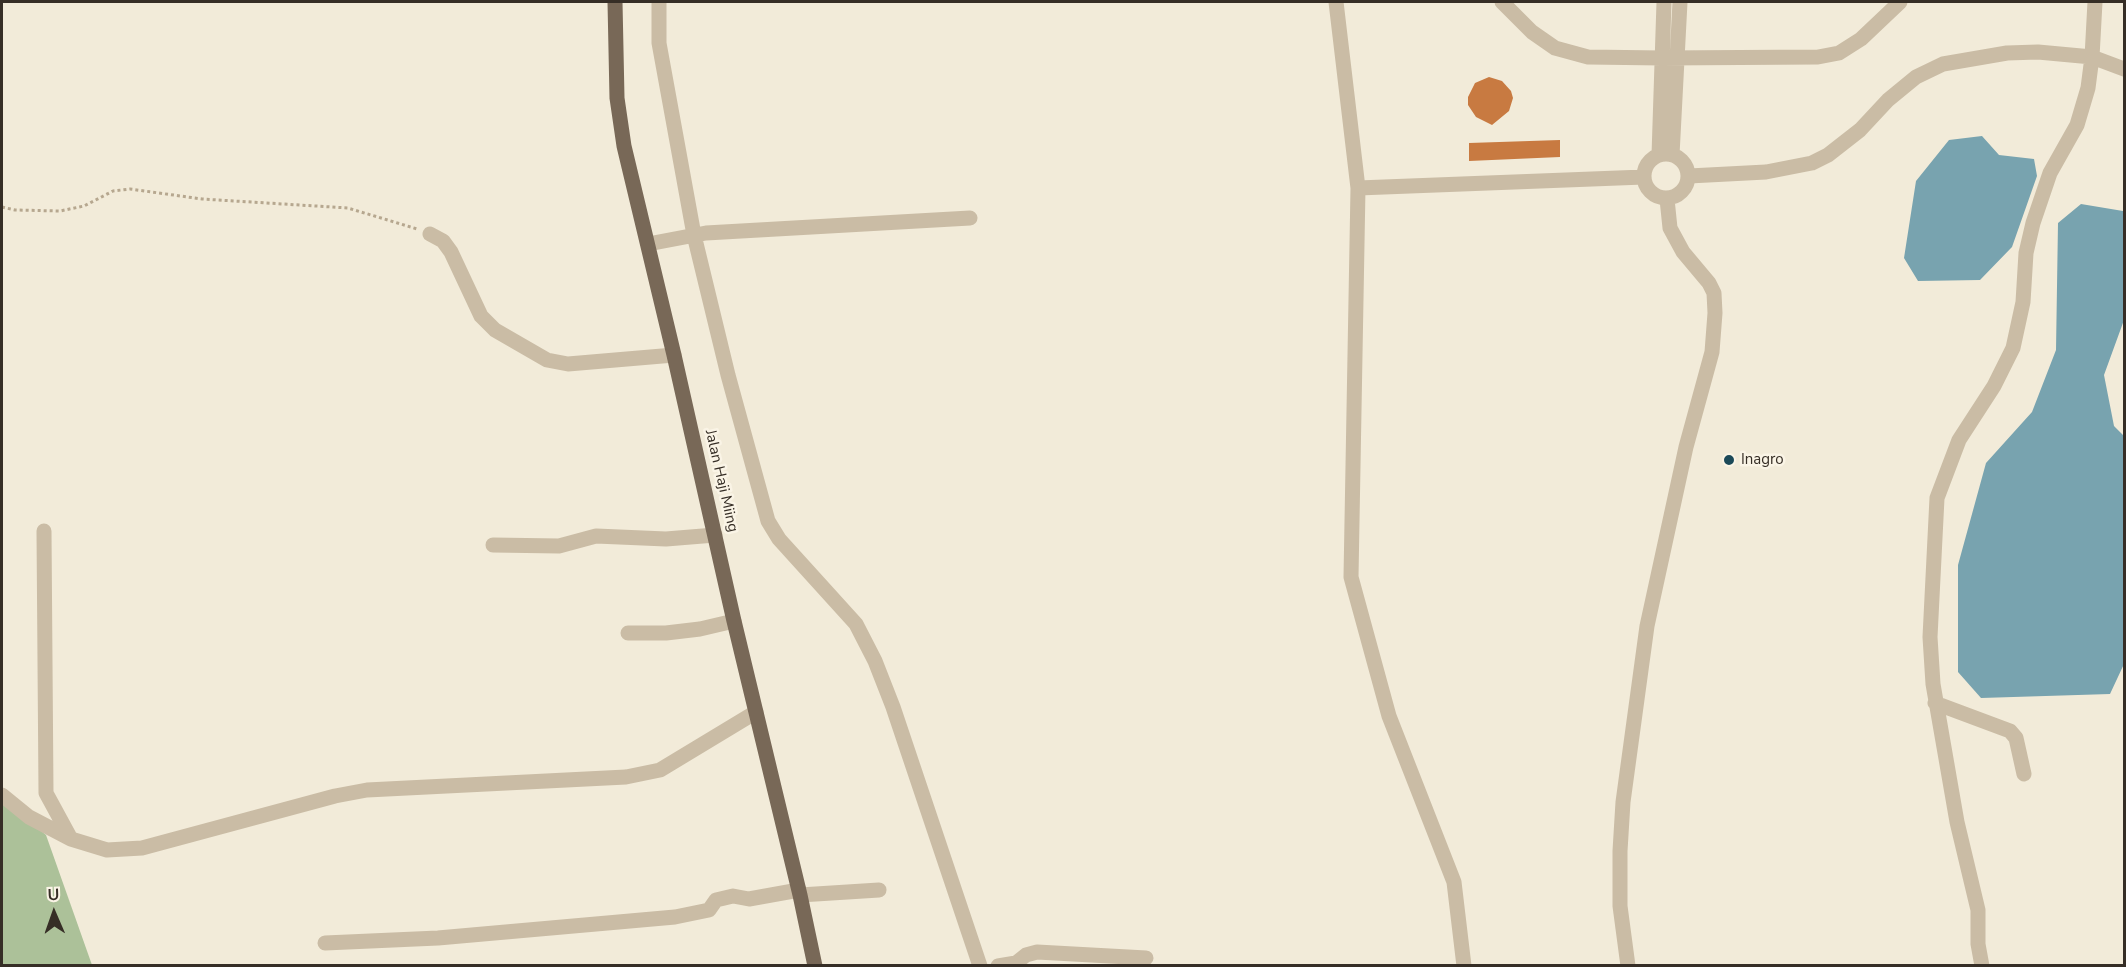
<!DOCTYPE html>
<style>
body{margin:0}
#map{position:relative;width:2126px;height:967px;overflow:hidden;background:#f2ebd9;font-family:"Nunito Sans",sans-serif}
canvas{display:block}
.frame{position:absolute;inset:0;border:3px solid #362e26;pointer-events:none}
.north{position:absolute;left:24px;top:883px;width:60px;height:60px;-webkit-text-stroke:4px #faf4e6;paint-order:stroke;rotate:358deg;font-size:16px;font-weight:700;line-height:24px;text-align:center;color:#362e26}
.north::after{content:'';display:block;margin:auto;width:21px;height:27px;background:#362e26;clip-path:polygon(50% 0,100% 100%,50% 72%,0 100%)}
</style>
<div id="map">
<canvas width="2126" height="967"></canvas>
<div class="frame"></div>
<div class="north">U</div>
</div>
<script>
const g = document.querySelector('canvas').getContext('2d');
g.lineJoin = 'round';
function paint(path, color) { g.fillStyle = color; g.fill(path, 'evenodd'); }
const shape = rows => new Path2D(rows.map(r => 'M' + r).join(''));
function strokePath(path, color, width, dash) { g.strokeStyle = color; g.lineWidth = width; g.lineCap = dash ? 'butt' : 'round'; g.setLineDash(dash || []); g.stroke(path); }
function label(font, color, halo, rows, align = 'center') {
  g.font = font + ' "Nunito Sans",sans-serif'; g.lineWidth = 5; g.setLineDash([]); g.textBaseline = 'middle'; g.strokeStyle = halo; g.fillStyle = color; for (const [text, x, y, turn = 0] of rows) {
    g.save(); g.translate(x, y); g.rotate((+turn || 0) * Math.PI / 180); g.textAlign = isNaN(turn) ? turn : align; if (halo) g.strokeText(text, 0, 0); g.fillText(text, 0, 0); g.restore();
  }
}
paint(shape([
 [2,798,46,835,92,965,2,965]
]), '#acc199');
paint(shape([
 [1982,136,1999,155,2034,159,2037,176,2012,247,1980,280,1918,281,1904,258,1916,181,1949,140],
 [2081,204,2123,211,2124,216,2124,320,2104,375,2114,426,2124,436,2124,664,2110,694,1981,698,1958,672,1958,565,1986,463,2032,412,2056,350,2058,223]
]), '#78a3af');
paint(shape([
 [1489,77,1502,81,1511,91,1513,98,1509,111,1492,125,1476,117,1468,105,1468,97,1475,83],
 [1560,140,1560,157,1469,161,1469,143]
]), '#c87a41');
strokePath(shape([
 [2,207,15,210,60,211,84,206,113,191,130,189,202,199,348,208,417,229]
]), '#b6a78f', 3, [3, 3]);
strokePath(shape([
 [659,2,659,43,694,235,728,375,768,521,779,539,856,624,875,661,893,707,980,966],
 [1336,2,1358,188,1351,577,1389,716,1454,882,1464,966],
 [1502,2,1532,32,1555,48,1588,57,1662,58,1818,57,1839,53,1861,39,1900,2],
 '1644 176a22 22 0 1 1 44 0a22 22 0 1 1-44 0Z',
 [1659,155,1664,2],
 [1672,155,1680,2],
 [1689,176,1766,172,1812,163,1828,155,1860,130,1888,100,1916,77,1943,64,2007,53,2038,52,2092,57,2095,2],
 [1358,188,1644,177],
 [430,234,443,241,451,252,481,316,495,330,547,360,568,364,674,355],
 [648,244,706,233,970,218],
 [44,531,46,793,71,839],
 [493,545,559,546,596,536,666,539,715,535],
 [628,633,666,633,700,629,734,621],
 [1935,703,2010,731,2016,738,2024,774],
 [2,795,29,817,71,839,107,850,142,848,335,796,367,790,626,777,660,770,756,712],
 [800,895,879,890],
 [325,943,438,938,675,917,709,910,716,900,733,896,749,899,799,890],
 [998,966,1016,963,1026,955,1037,952,1146,958],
 [1628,966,1620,906,1620,851,1623,802,1647,626,1686,447,1712,352,1715,313,1714,293,1709,283,1683,252,1670,228,1667,199],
 [1982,966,1978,944,1978,910,1957,822,1933,684,1930,637,1937,498,1959,440,1994,386,2013,348,2023,302,2026,253,2033,223,2050,173,2077,125,2088,88,2092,57,2124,69]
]), '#cabca5', 15);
strokePath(shape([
 [615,2,617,98,624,146,674,355,734,621,800,895,815,966]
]), '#786857', 15);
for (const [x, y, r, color] of [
 [1729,460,6,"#1b4958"]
]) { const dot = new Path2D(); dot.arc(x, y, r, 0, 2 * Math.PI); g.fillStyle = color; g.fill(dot); strokePath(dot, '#faf4e6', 2); }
label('15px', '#362e26', '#faf4e6', [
 ["Inagro",1741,460]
], 'left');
label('15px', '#362e26', '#faf4e6', [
 ["Jalan Haji Miing",721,481,77]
]);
</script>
